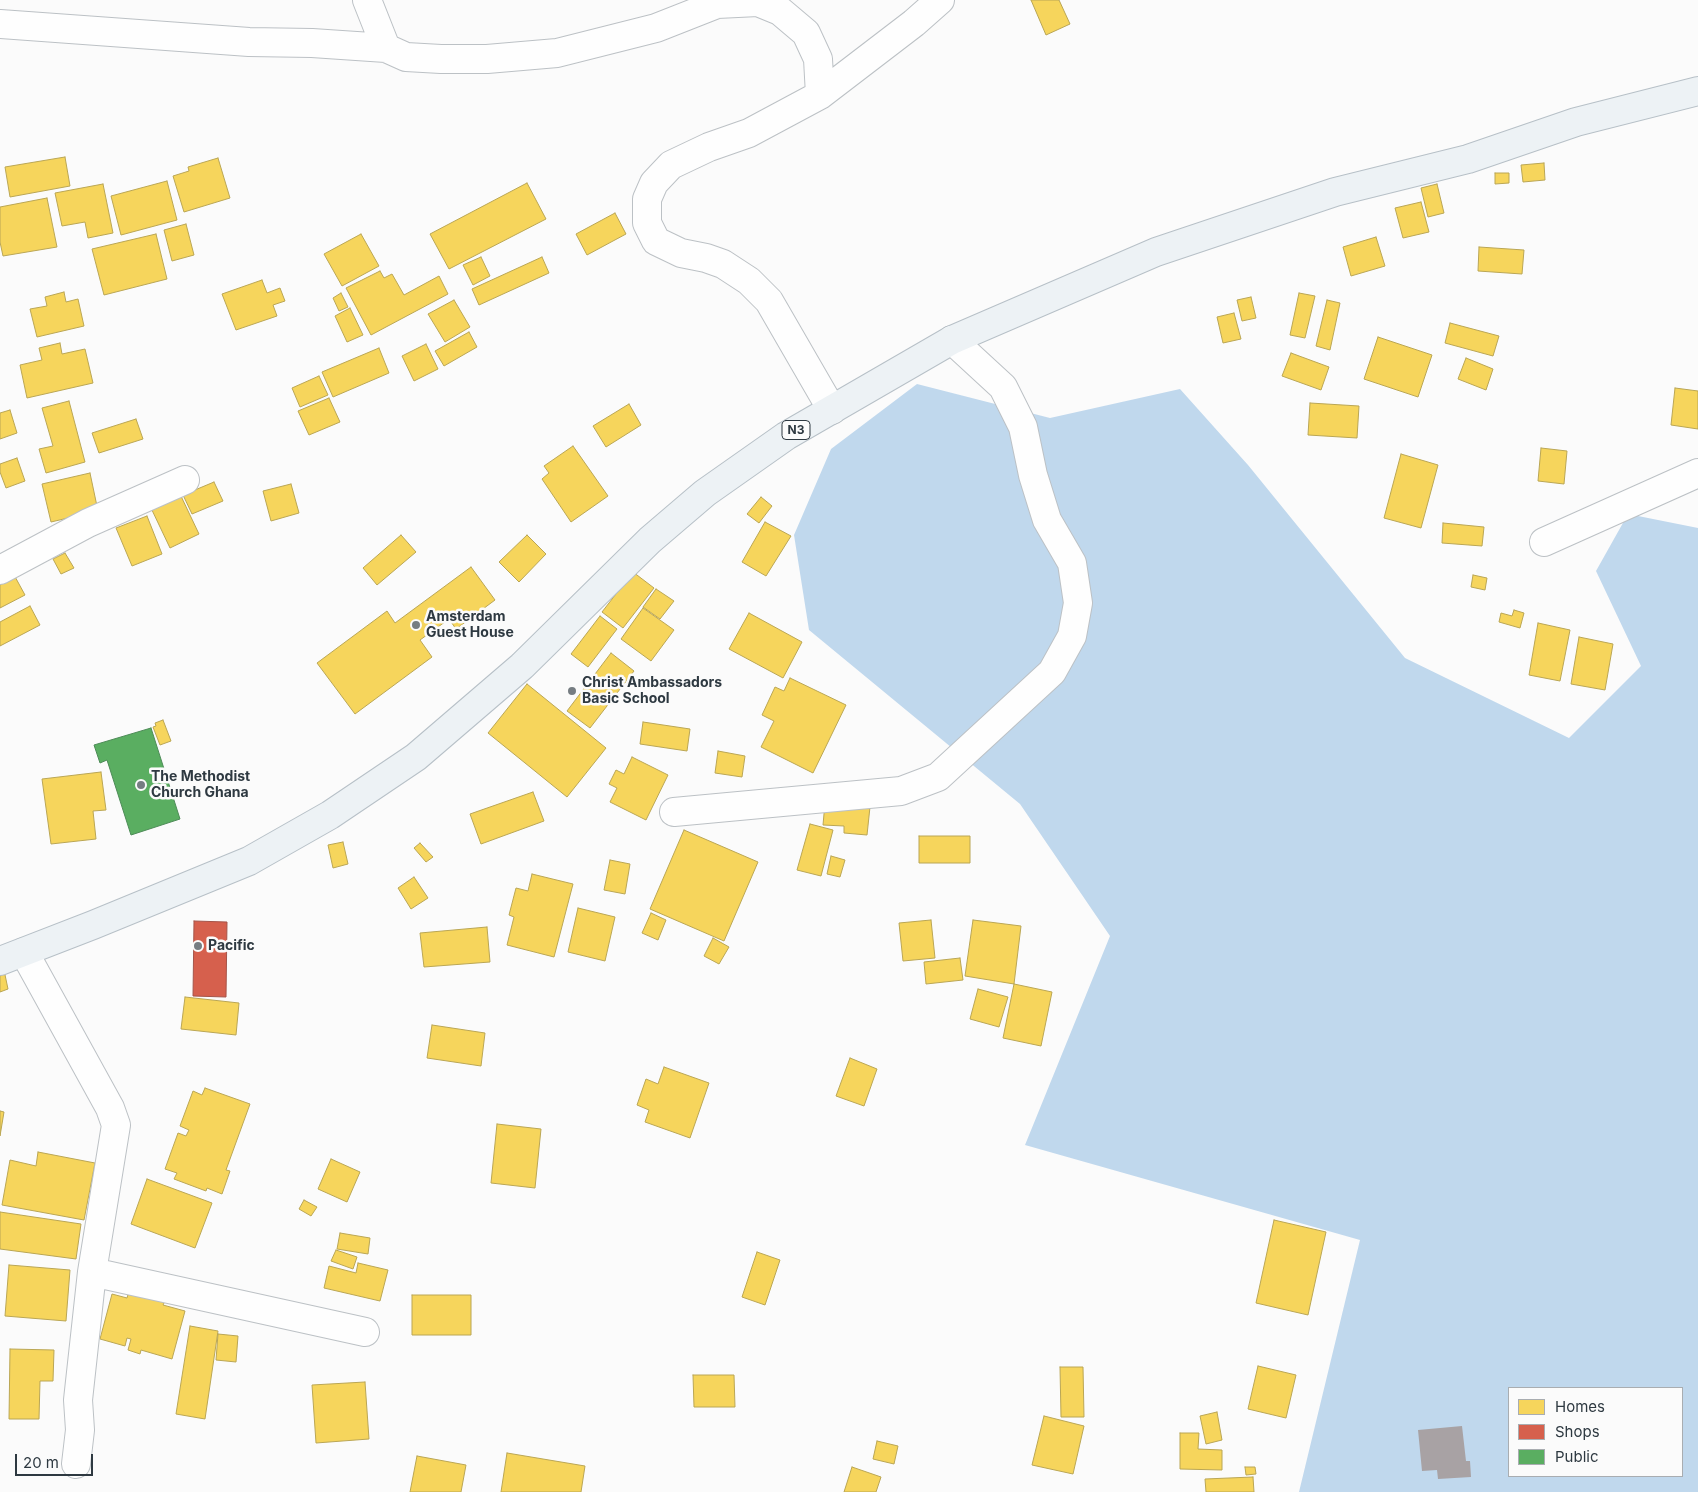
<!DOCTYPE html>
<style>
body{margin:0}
#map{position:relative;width:1698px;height:1492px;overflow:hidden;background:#fbfbfb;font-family:Inter,sans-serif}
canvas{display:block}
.legend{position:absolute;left:1508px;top:1387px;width:175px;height:90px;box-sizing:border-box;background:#fbfbfb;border:1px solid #a9adb1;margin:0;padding:6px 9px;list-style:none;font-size:15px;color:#2e3941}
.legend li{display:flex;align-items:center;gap:10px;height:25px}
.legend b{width:25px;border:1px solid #a9adb1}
.scale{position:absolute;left:15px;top:1454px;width:78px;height:22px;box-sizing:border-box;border:2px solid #2e3941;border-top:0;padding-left:6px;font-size:15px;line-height:18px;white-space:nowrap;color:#2e3941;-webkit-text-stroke:4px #fbfbfb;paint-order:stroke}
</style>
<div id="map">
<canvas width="1698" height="1492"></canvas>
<ul class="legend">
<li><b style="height:14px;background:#f6d55c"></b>Homes</li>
<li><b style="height:14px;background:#d6604d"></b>Shops</li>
<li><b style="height:14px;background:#5aae61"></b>Public</li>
</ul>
<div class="scale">20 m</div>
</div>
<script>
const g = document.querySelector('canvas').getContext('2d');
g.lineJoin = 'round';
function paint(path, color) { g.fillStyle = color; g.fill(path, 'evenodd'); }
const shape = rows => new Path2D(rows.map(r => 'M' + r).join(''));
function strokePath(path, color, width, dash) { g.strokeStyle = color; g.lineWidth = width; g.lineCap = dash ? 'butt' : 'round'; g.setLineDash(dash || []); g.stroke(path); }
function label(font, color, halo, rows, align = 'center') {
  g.font = font + ' Inter,sans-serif'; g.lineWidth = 5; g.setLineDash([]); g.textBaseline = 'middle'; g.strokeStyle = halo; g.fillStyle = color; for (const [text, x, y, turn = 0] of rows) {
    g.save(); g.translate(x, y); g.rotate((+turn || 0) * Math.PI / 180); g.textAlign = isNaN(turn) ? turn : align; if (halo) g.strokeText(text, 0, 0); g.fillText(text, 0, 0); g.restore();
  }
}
paint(shape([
 [917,384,1050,418,1180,389,1248,465,1405,658,1569,738,1641,666,1596,571,1628,514,1698,528,1698,1492,1299,1492,1360,1240,1025,1145,1110,936,1020,804,809,630,794,535,831,449],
 [1509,1388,1682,1388,1682,1476,1509,1476]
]), '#c0d8ed');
const homes = shape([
 [1031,0,1059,0,1070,24,1046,35,1031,0],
 [65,157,70,186,10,197,5,167,65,157],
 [218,158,230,198,184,212,173,176,189,171,188,167,218,158],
 [1544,163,1545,180,1523,182,1521,165,1544,163],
 [1495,173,1509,173,1509,183,1495,184,1495,173],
 [167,181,177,220,121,235,111,196,167,181],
 [527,183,546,219,449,269,430,234,527,183],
 [103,184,113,233,88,238,85,222,62,226,55,193,103,184],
 [1437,184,1444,213,1428,217,1421,188,1437,184],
 [47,198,57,247,3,256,0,242,0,207,47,198],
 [1421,202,1429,232,1403,238,1395,208,1421,202],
 [615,213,626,234,587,255,576,234,615,213],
 [186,224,194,255,172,261,164,230,186,224],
 [156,234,167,279,104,295,92,249,156,234],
 [361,234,379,266,342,286,324,254,361,234],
 [1376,237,1385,266,1351,276,1343,247,1376,237],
 [1479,247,1524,250,1522,274,1478,271,1479,247],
 [481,257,490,276,473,285,463,265,481,257],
 [542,257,549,273,479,305,472,289,542,257],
 [380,271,384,278,392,274,404,295,439,276,448,294,371,335,346,288,380,271],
 [262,280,267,293,280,288,285,301,273,305,277,316,236,330,222,294,262,280],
 [64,292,66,302,78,299,84,326,37,337,30,309,47,306,45,297,64,292],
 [341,293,348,307,339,311,333,298,341,293],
 [1299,293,1315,296,1305,338,1290,335,1299,293],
 [1251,297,1256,318,1242,321,1237,300,1251,297],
 [454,300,470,327,445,342,428,314,454,300],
 [1327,300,1340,303,1330,350,1316,346,1327,300],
 [350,308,363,335,347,342,335,316,350,308],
 [1234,313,1241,339,1223,343,1217,317,1234,313],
 [1450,323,1499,336,1493,356,1445,343,1450,323],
 [469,332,477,347,444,366,435,351,469,332],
 [1378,337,1432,355,1418,397,1364,379,1378,337],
 [60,343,62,354,85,349,93,383,27,398,20,365,42,360,39,348,60,343],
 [426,344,438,369,414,381,402,356,426,344],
 [379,348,389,373,333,397,322,372,379,348],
 [1291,353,1329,367,1321,390,1282,376,1291,353],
 [1466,358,1493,369,1486,390,1458,379,1466,358],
 [319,376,328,395,300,407,292,388,319,376],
 [1675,388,1698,391,1698,429,1671,425,1675,388],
 [329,398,340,422,309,435,298,411,329,398],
 [69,401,85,462,46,473,39,449,53,446,42,408,69,401],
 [1310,403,1359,406,1357,438,1308,435,1310,403],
 [629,404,641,425,606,447,593,426,629,404],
 [10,410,17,433,0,439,0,413,10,410],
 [136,419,143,439,99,453,92,433,136,419],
 [573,446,608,496,571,522,542,479,549,473,544,466,573,446],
 [1541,448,1567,451,1564,484,1538,481,1541,448],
 [1401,454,1438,465,1421,528,1384,518,1401,454],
 [17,458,25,481,6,488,0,472,0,464,17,458],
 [90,473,98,511,51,522,42,484,90,473],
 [214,482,223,501,192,514,183,495,214,482],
 [291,484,299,513,271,521,263,491,291,484],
 [180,494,199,534,170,548,151,508,180,494],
 [761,497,772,506,759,523,747,514,761,497],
 [147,516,162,554,132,566,116,528,147,516],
 [765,522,791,536,766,576,742,562,765,522],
 [1443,523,1484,527,1482,546,1442,543,1443,523],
 [401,535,416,552,377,585,363,568,401,535],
 [527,535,546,554,519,582,499,562,527,535],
 [65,553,74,568,61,574,53,559,65,553],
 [471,567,495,600,456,629,449,619,420,640,432,657,355,714,317,663,387,611,395,623,471,567],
 [633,572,654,588,623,628,602,612,633,572],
 [13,573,25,595,0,608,0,580,13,573],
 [1473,575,1487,578,1485,590,1471,587,1473,575],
 [656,589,674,601,660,619,643,607,656,589],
 [30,606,40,625,0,646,0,622,30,606],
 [643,608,674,630,651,661,621,639,643,608],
 [1514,610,1524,613,1520,628,1499,622,1501,613,1512,616,1514,610],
 [749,613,802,642,783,678,729,649,749,613],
 [600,616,617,629,588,667,571,654,600,616],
 [1538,623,1570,630,1560,681,1529,675,1538,623],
 [1579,637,1613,644,1605,690,1571,684,1579,637],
 [611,653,634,671,590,728,567,711,611,653],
 [790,678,846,705,813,773,761,747,774,721,762,715,775,687,784,691,790,678],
 [527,684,606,748,567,797,488,733,527,684],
 [163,720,171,741,160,745,153,727,156,726,155,723,163,720],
 [643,722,690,729,687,751,640,744,643,722],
 [718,751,745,756,742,777,715,773,718,751],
 [632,757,668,775,646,820,610,802,617,788,609,784,616,770,624,774,632,757],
 [101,772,106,810,93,811,96,839,51,844,42,779,101,772],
 [533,792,544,821,481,844,470,814,533,792],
 [825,803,870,807,867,835,844,833,844,826,823,825,825,803],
 [810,824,833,830,821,876,797,870,810,824],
 [684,830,758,862,724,941,650,909,684,830],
 [919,836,970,836,970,863,919,863,919,836],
 [343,842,348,864,333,868,328,845,343,842],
 [420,843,433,857,426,862,414,848,420,843],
 [831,856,845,860,840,877,827,874,831,856],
 [610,860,630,864,625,894,604,890,610,860],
 [532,874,573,884,554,957,507,945,514,917,509,915,516,888,528,891,532,874],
 [414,877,428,898,411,909,398,888,414,877],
 [578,908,615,917,605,961,568,952,578,908],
 [651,913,666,920,658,940,642,933,651,913],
 [931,920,935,958,903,961,899,923,931,920],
 [973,920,1021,926,1014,984,965,976,973,920],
 [487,927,490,962,424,967,420,933,487,927],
 [713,938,729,947,719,964,704,956,713,938],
 [960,958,963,980,926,984,924,962,960,958],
 [4,970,8,989,0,992,0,971,4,970],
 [1014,984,1052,992,1041,1046,1003,1038,1014,984],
 [978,989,1008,997,999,1027,970,1019,978,989],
 [185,997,239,1003,236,1035,181,1029,185,997],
 [432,1025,485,1033,481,1066,427,1058,432,1025],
 [850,1058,877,1069,864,1106,836,1096,850,1058],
 [664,1067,709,1083,690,1138,645,1122,649,1110,637,1105,646,1079,658,1084,664,1067],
 [205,1088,250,1104,226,1170,230,1171,222,1194,207,1188,206,1191,174,1179,177,1173,165,1169,178,1133,186,1136,189,1130,180,1126,193,1091,202,1095,205,1088],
 [0,1111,4,1112,0,1136,0,1111],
 [497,1124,541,1129,535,1188,491,1183,497,1124],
 [38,1152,95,1163,84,1220,2,1205,10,1160,36,1166,38,1152],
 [331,1159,360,1172,347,1202,318,1189,331,1159],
 [147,1179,212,1203,195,1248,131,1224,147,1179],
 [304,1200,317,1207,311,1216,299,1209,304,1200],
 [0,1212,81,1224,76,1259,0,1249,0,1212],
 [1274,1220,1326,1232,1308,1315,1256,1303,1274,1220],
 [340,1233,370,1238,368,1254,337,1249,340,1233],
 [336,1250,357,1257,353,1269,331,1261,336,1250],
 [757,1252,780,1260,765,1305,742,1297,757,1252],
 [358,1263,388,1270,380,1301,324,1288,329,1266,356,1273,358,1263],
 [9,1265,70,1270,66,1321,5,1316,9,1265],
 [129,1291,165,1301,163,1305,185,1311,172,1359,141,1350,140,1354,128,1350,131,1339,127,1338,125,1346,100,1339,112,1294,127,1298,129,1291],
 [412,1295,471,1295,471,1335,412,1335,412,1295],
 [190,1326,218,1331,205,1419,176,1414,190,1326],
 [218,1334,238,1336,236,1362,216,1360,218,1334],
 [10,1349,54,1350,53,1381,40,1381,39,1419,9,1419,10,1349],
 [1258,1366,1296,1375,1286,1418,1248,1409,1258,1366],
 [1060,1367,1083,1367,1084,1417,1061,1417,1060,1367],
 [693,1375,734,1375,735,1407,694,1407,693,1375],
 [365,1382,369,1439,316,1443,312,1385,365,1382],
 [1217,1412,1222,1440,1206,1444,1200,1416,1217,1412],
 [1044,1416,1084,1426,1073,1474,1032,1465,1044,1416],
 [1180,1433,1199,1433,1198,1449,1222,1450,1222,1470,1180,1469,1180,1433],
 [877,1441,898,1446,894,1464,873,1459,877,1441],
 [507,1453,585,1466,581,1492,501,1492,507,1453],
 [417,1456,466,1465,461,1492,410,1492,417,1456],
 [852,1467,881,1477,876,1492,844,1492,852,1467],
 [1245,1467,1255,1467,1256,1474,1246,1475,1245,1467],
 [1253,1477,1254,1492,1206,1492,1205,1479,1253,1477]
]);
paint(homes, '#f6d55c');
strokePath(homes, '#baa654', 1);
const shops = shape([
 [194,921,227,922,226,997,193,996,194,921]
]);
paint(shops, '#d6604d');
strokePath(shops, '#a45449', 1);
const public = shape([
 [151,728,180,819,131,835,107,760,100,763,94,745,151,728]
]);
paint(public, '#5aae61');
strokePath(public, '#4d8b57', 1);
paint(shape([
 [1462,1426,1466,1461,1470,1461,1471,1477,1438,1479,1437,1470,1422,1471,1418,1430]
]), '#a8a2a4');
const minor = shape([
 [367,0,386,48],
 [0,24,249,42,312,43,386,48,406,57,441,59,487,59,557,53,656,28,717,4,758,2,780,11,806,33,818,59,820,95],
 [832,410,769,301,749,281,723,264,706,258,681,253,656,241,647,223,647,199,654,183,671,165,709,147,749,133,820,95,914,23,940,0],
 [1544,542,1698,473],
 [0,570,88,523,185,480],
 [674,812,901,791,938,777,1052,672,1072,636,1078,603,1072,563,1047,520,1033,475,1023,427,1003,387,952,340],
 [24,952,110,1108,116,1125,92,1272,78,1400,80,1430,76,1464],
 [92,1272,365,1332]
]);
const major = shape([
 [0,961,93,925,249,861,330,815,416,757,522,666,650,540,705,493,786,436,952,340,1156,252,1335,192,1468,159,1576,122,1698,91]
]);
strokePath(minor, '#bcc1c5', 30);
strokePath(major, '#b7c0c7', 30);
strokePath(minor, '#fefefe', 28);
strokePath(major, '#edf2f5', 28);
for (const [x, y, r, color] of [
 [416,625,5,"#767d82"],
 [572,691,5,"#767d82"],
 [141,785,5,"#767d82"],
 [198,946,5,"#767d82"]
]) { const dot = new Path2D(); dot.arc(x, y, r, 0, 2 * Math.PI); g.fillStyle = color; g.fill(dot); strokePath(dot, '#fbfbfb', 2); }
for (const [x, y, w] of [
 [796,430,28]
]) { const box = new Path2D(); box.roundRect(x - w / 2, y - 9.5, w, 19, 4); g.fillStyle = '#fbfbfb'; g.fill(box); strokePath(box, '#2e3941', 1); }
label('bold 12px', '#2e3941', null, [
 ["N3",796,430]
]);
label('bold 14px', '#2e3941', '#fbfbfb', [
 ["Amsterdam",426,617],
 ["Guest House",426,633],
 ["Christ Ambassadors",582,683],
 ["Basic School",582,699],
 ["The Methodist",151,777],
 ["Church Ghana",151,793],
 ["Pacific",208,946]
], 'left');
</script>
